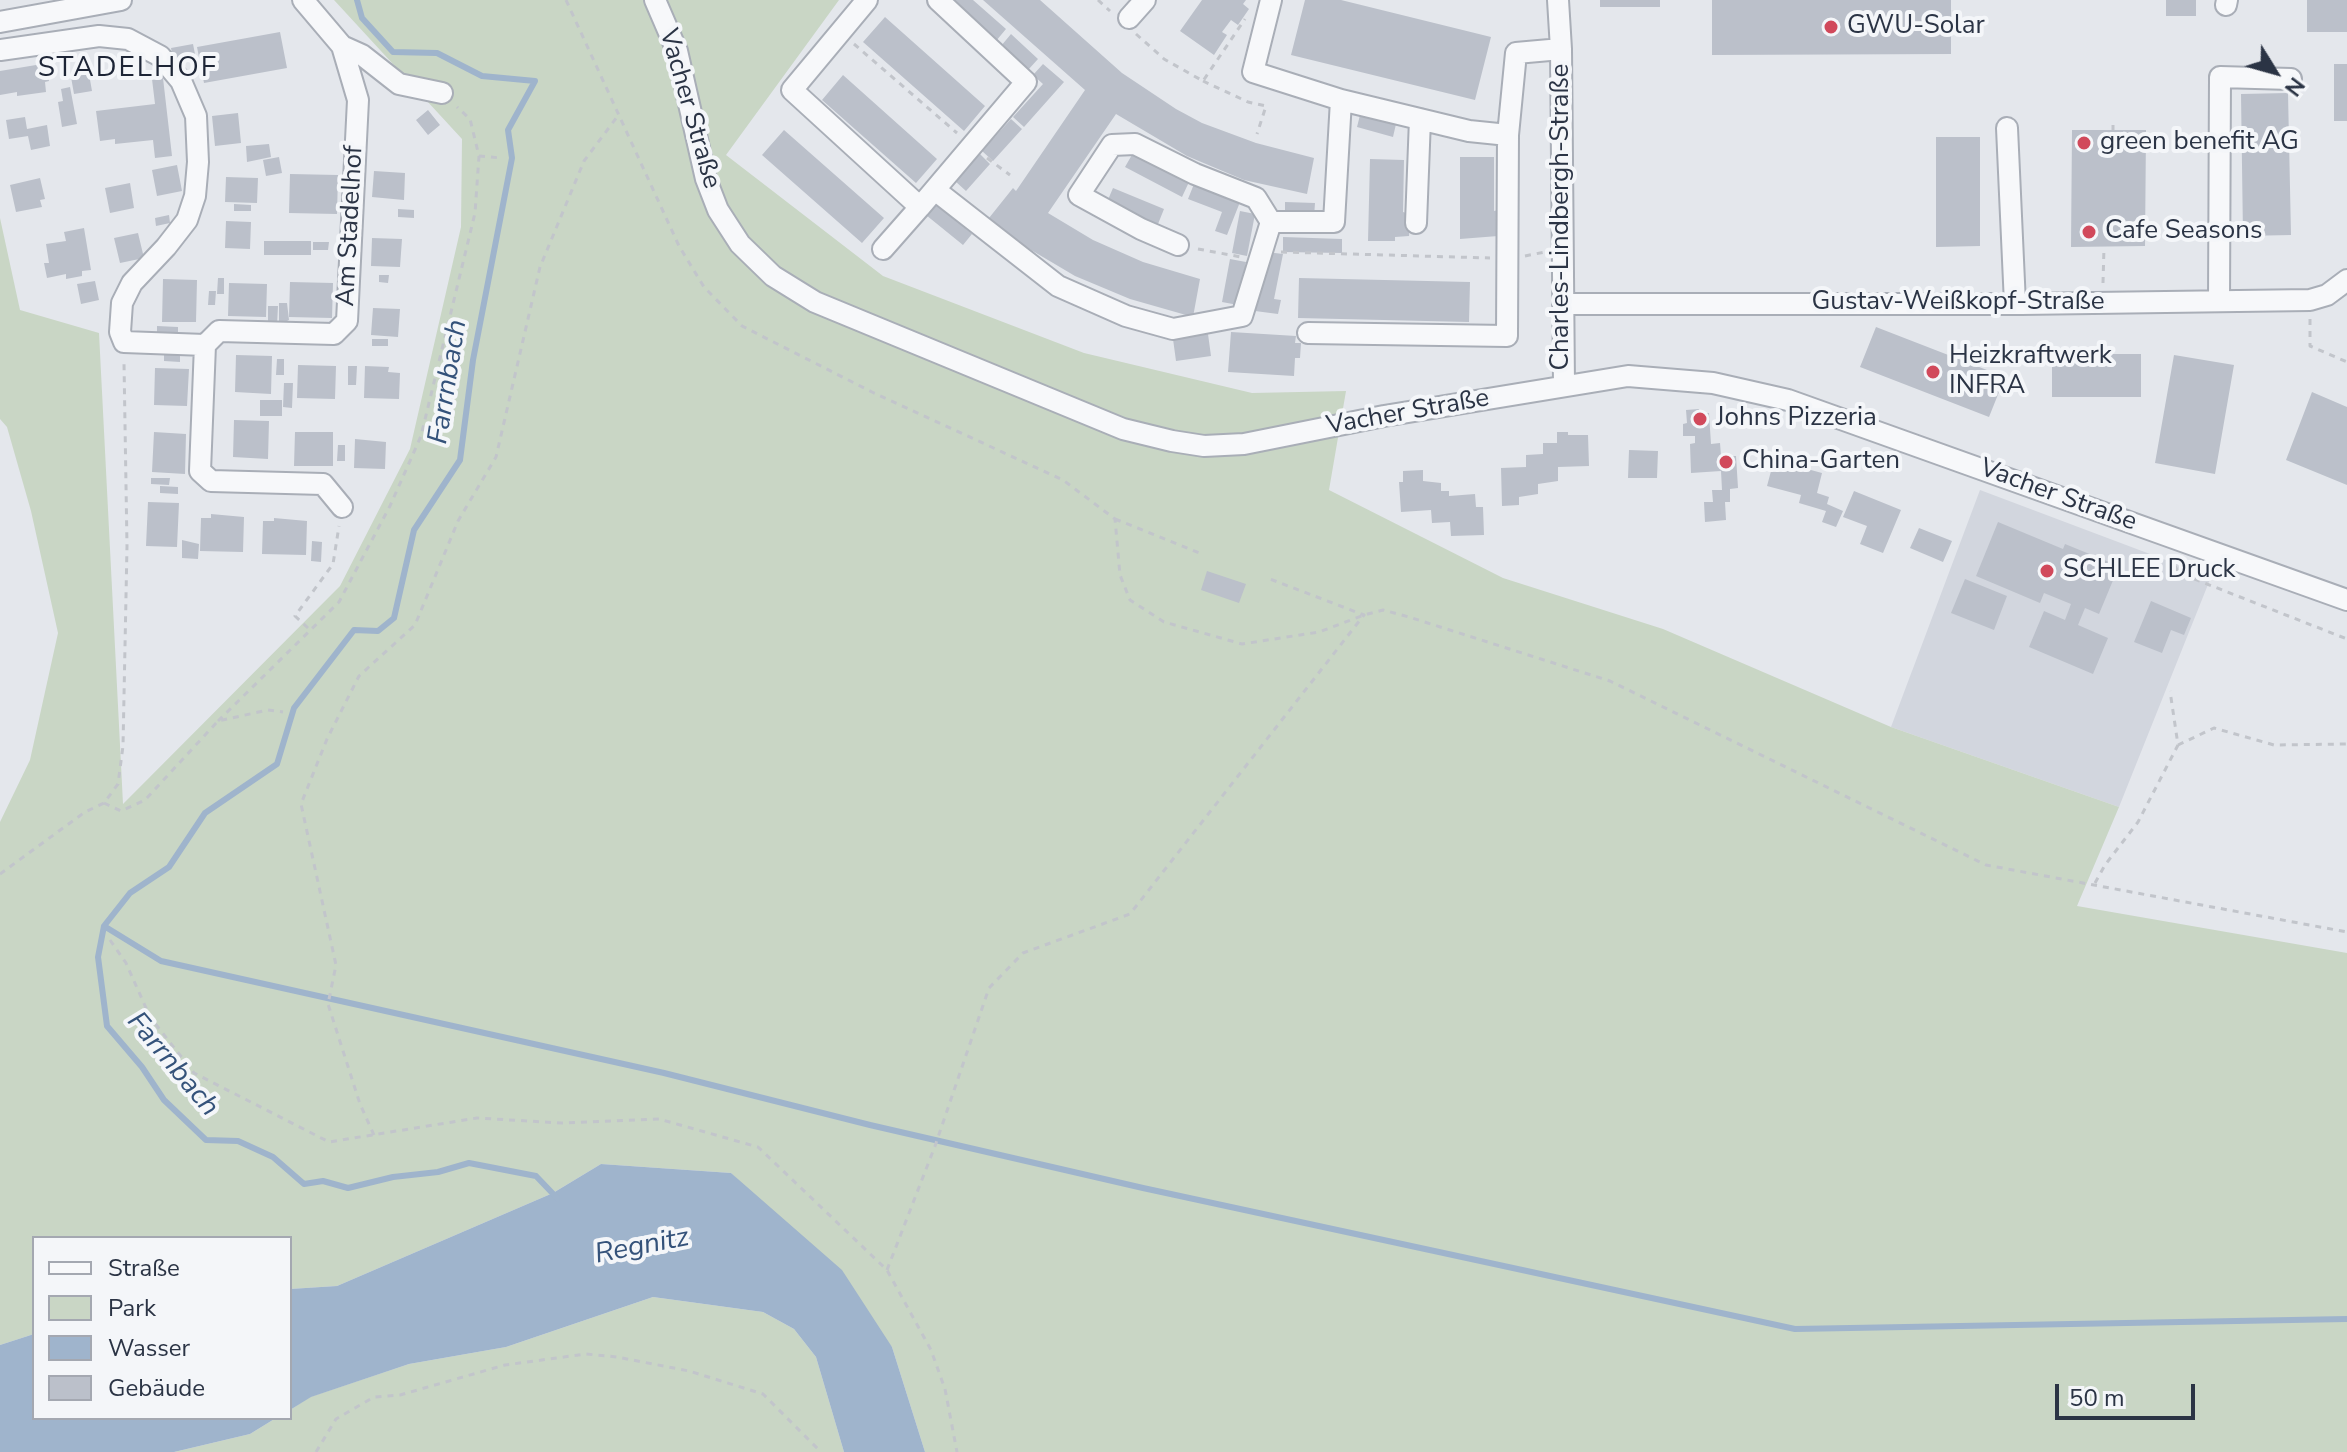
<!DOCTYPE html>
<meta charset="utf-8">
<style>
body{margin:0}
#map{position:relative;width:2347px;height:1452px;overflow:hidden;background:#e4e7ec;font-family:"Nunito Sans",sans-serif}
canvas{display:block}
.legend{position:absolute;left:32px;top:1236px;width:260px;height:184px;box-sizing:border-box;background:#f4f6f9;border:2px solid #a4a8b1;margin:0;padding:10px 14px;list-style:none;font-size:24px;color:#2b3445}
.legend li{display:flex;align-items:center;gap:16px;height:40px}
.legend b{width:40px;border:2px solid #a4a8b1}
.north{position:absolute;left:2235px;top:32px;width:80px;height:80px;-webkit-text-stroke:6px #f4f6f9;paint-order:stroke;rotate:127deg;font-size:22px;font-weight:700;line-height:32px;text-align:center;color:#2b3445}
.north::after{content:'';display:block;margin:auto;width:28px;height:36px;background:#2b3445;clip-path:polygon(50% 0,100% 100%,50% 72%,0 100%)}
.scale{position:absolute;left:2055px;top:1384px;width:140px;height:36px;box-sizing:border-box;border:4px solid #2b3445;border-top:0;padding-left:10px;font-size:24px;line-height:28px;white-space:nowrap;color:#2b3445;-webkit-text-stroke:6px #f4f6f9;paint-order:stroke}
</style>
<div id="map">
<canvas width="2347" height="1452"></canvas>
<ul class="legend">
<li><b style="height:10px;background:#f7f8fa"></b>Straße</li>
<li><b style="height:22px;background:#c9d6c5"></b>Park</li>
<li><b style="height:22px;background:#9fb4cc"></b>Wasser</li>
<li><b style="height:22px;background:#bbc0ca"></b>Gebäude</li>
</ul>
<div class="north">N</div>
<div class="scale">50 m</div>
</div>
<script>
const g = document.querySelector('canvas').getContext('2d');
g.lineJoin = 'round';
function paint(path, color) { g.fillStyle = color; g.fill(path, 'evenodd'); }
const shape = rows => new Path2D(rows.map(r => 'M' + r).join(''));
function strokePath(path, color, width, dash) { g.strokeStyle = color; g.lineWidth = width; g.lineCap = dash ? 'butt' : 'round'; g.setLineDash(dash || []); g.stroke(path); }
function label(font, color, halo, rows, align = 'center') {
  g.font = font + ' "Nunito Sans",sans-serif'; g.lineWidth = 8; g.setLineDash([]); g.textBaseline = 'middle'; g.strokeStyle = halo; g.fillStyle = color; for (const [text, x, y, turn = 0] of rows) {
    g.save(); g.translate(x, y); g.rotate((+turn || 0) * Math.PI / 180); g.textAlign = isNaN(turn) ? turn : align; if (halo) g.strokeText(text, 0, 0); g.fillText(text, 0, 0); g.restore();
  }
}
paint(shape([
 [1980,490,2211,577,2119,807,1891,727]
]), '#d2d6de');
paint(shape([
 [334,0,839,0,726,155,883,276,1084,353,1252,393,1346,391,1329,490,1503,578,1663,629,1891,727,2119,807,2077,906,2347,953,2347,1452,925,1452,892,1347,731,1173,601,1164,553,1193,337,1286,290,1289,290,1238,34,1238,34,1334,0,1345,0,822,30,760,58,633,31,511,7,427,0,419,0,218,20,310,99,333,123,804,340,586,410,449,461,227,462,139],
 [653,1297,763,1312,794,1329,816,1357,844,1452,174,1452,250,1434,276,1418,290,1418,290,1410,310,1397,409,1364,506,1347]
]), '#c9d6c5');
paint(shape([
 [601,1164,731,1173,842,1270,892,1347,925,1452,844,1452,816,1357,794,1329,763,1312,653,1297,506,1347,409,1364,311,1397,290,1410,290,1289,337,1286,553,1193],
 [34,1334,34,1418,276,1418,250,1434,174,1452,0,1452,0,1345]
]), '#9fb4cc');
strokePath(shape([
 [357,0,362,18,393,52,437,53,482,76,535,81,508,130,512,158,473,360,460,460,414,530,394,618,378,631,354,630,294,708,277,764,205,813,169,867,130,893,104,926,98,957,107,1026,142,1067,164,1100,206,1140,238,1141,273,1157,304,1184,323,1181,348,1188,393,1177,438,1172,469,1163,536,1176,557,1198],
 [104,926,161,961,664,1073,870,1125,1143,1188,1795,1329,2347,1319]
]), '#9fb4cc', 6);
paint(shape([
 [954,0,973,0,1006,29,996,41,952,2],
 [983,0,1040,0,1122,73,1176,109,1202,123,1256,143,1314,158,1307,194,1244,180,1187,156,1116,114,1048,213,1093,240,1143,262,1200,279,1193,317,1130,299,1075,276,1026,247,989,218,1013,188,1016,191,1085,90],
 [1202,0,1246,0,1243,4,1249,9,1238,25,1231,20,1222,32,1227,35,1214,55,1180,31],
 [1305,0,1341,0,1491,37,1475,100,1291,55],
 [1600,0,1660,0,1660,7,1600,7],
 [1712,0,1951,0,1951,54,1712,55],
 [2166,0,2196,0,2196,16,2166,16],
 [2307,0,2347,0,2347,32,2307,32],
 [885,17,985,106,964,131,863,42],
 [280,32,287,68,204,83,197,47],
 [1011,34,1038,59,1028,70,1001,46],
 [193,44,196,59,174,63,171,48],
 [42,64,44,75,48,74,49,81,45,82,46,92,17,96,17,92,0,95,0,71],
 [1043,64,1064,82,1024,127,1013,117,1043,84,1033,75],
 [2334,64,2347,64,2347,121,2334,121],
 [89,74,92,91,74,94,71,77],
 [843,75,937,159,916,183,822,100],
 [163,78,172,156,155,158,153,140,115,144,115,139,100,141,96,111,155,104,152,79],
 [70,87,77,124,62,127,58,102,63,101,61,89],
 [2288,93,2291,235,2243,236,2241,94],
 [428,110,440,125,428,135,416,120],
 [238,113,241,143,215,146,212,116],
 [1360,115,1396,124,1393,137,1357,127],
 [25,117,27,129,47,125,50,146,31,150,28,136,9,139,6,120],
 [1011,119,1022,129,993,161,982,151],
 [784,130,884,218,862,243,762,155],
 [2072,130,2146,130,2145,246,2071,247],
 [1936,137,1980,137,1980,246,1936,247],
 [269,144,271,157,247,162,246,146],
 [1133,153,1189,182,1182,197,1125,167],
 [980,154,990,164,966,191,955,181],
 [279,157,282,173,266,176,263,160],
 [1460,157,1494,157,1494,211,1498,210,1498,236,1460,239],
 [1370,159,1404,160,1403,212,1406,213,1406,222,1410,222,1409,236,1395,237,1395,241,1368,241],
 [177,165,182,191,157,196,152,170],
 [374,171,405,173,404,200,372,197],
 [290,174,338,175,337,214,289,213],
 [226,177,258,178,257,203,225,202],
 [40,178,45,199,40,200,42,207,16,212,10,185],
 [130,183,134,208,110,213,105,188],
 [1194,184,1240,202,1227,235,1215,231,1222,212,1188,199],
 [1113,188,1164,209,1158,224,1107,202],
 [1285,202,1315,203,1314,217,1285,216],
 [234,204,251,205,251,211,234,211],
 [936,204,972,234,963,245,926,215],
 [398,209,414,210,414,218,398,217],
 [1240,211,1255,214,1247,256,1232,253],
 [169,215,170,223,156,226,155,218],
 [226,221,251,222,250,249,225,248],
 [84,228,91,270,82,271,82,276,66,279,66,274,47,278,44,263,49,263,46,244,66,241,64,232],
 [138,233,144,258,120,263,114,238],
 [1283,237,1342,239,1342,253,1283,252],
 [372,238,402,239,400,267,371,266],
 [264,241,311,241,311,255,264,255],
 [313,242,329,242,328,250,313,250],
 [1267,252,1283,254,1274,299,1281,300,1278,314,1255,311],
 [1230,259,1246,262,1238,305,1222,302],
 [379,275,389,275,388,283,379,282],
 [218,278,224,278,224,294,217,294],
 [1299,278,1470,282,1469,322,1298,318],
 [163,279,197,280,196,322,162,322],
 [95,281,99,300,81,304,77,284],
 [290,282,333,283,332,318,289,317],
 [229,283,267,284,266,317,228,316],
 [209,291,216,291,215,305,208,305],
 [279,303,287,303,289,320,279,325],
 [268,306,278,306,277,325,268,325],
 [373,308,400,309,398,337,371,335],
 [157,326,178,327,178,336,157,336],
 [1876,327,2005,377,1989,417,1860,367],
 [1231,332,1296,336,1295,343,1301,343,1300,358,1295,358,1294,376,1228,372],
 [1208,334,1211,356,1176,361,1173,339],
 [372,339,388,339,388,346,372,346],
 [164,354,180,354,180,362,164,361],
 [2052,354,2141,354,2141,397,2052,397],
 [236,355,272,356,271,394,235,392],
 [2174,355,2234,365,2215,474,2155,463],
 [277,359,284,359,284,375,276,375],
 [298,365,336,366,335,399,297,398],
 [348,366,357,366,356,385,348,385],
 [365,366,389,367,388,372,400,373,399,399,364,398],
 [155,368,189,369,187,406,154,405],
 [284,383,293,383,292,408,283,407],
 [2312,392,2347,407,2347,485,2286,460],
 [260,400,282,400,282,416,260,416],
 [1699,409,1700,413,1709,413,1711,444,1720,443,1721,456,1736,456,1738,488,1730,489,1730,502,1725,502,1726,520,1705,522,1704,502,1713,502,1712,490,1722,490,1721,471,1691,473,1690,444,1695,443,1695,436,1683,436,1683,424,1687,423,1686,410],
 [234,420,269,421,268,459,233,457],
 [154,432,186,434,185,474,152,472],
 [295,432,333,432,333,466,294,466],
 [1557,432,1568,432,1568,435,1588,435,1589,466,1558,467,1558,481,1538,484,1538,494,1519,497,1519,505,1502,506,1501,468,1526,467,1526,455,1543,454,1543,443,1557,443],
 [355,439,386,442,385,469,354,468],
 [338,445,345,445,345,461,337,461],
 [1629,450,1658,451,1657,478,1628,478],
 [1774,460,1822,473,1817,493,1829,497,1827,504,1843,511,1836,527,1822,522,1826,511,1799,503,1801,495,1767,486],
 [1423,470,1423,481,1441,483,1441,491,1449,491,1449,496,1475,494,1476,507,1483,507,1484,535,1451,536,1450,522,1432,523,1431,510,1401,512,1399,482,1403,482,1403,471],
 [151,478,170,478,169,485,151,484],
 [160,486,178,487,178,494,160,493],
 [1854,491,1901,510,1883,553,1860,544,1867,526,1843,517],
 [148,502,179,503,177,547,146,546],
 [211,514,244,517,243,552,200,551,201,518,211,518],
 [274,518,307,521,306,555,262,554,263,521,274,521],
 [1998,522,2063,549,2065,544,2119,566,2099,614,2085,608,2078,625,2108,638,2093,674,2029,647,2044,611,2065,620,2071,604,2044,593,2040,603,1976,576],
 [1919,528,1952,541,1943,562,1910,548],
 [182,540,199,544,198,559,182,558],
 [312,541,322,542,321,562,311,561],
 [1207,571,1246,584,1239,603,1201,590],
 [1965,579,2007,596,1994,630,1951,613],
 [2151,601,2191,618,2184,635,2171,630,2162,653,2134,642]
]), '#bbc0ca');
const minor = shape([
 [303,0,342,46,358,100,347,321,334,334,219,331,205,345,200,471,211,481,323,484,342,507],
 [655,0,677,51,706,179,718,210,740,244,773,276,815,302,1123,429,1172,441,1204,446,1244,444,1384,416,1628,376,1713,383,1788,400,2347,600],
 [867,0,792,90,920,207,1026,82,938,0],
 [1558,0,1561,49,1564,385],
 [2226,5,2227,0],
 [1129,18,1145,0],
 [0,22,121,0],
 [342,46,362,55,399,84,442,93],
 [0,50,99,36,128,39,160,56,181,81,196,116,198,162,195,196,187,220,166,247,132,283,122,303,120,332,124,342,205,345],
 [1341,100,1469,131,1508,135],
 [2007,128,2015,304],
 [935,190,1058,286,1126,316,1173,329,1242,316,1271,222,1334,222,1341,100,1253,72,1271,0],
 [1416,223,1420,119],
 [1178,245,1141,229,1079,195,1112,145,1135,144,1195,174,1256,198,1271,222],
 [883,249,920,207],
 [2219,301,2220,77,2291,79],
 [1563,304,2021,304,2310,300,2327,295,2347,280],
 [1308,333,1507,336,1508,135,1516,53,1561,49]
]);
strokePath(minor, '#a9aeb7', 24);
strokePath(shape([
 [566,0,679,246,704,287,742,326,872,392,1063,480,1115,519,1120,575,1130,600,1164,622,1242,644,1319,632,1364,615,1383,610,1409,617,1610,681,1986,865,2347,932],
 [1098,0,1110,11],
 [1136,34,1164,59,1203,81,1245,19],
 [854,44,957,133],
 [1203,81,1248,102,1266,106,1257,134],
 [2113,125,2113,130],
 [479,156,501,158],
 [987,158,1010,175],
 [1198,249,1241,257],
 [1281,252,1490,258],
 [1525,256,1545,252],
 [2103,283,2104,247],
 [2310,319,2310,346,2347,362],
 [1115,519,1202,554],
 [2169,556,2179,573,2347,639],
 [308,628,295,616,333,564,339,526],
 [218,721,339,602,390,506,421,436,475,213,479,156,470,119,457,107],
 [2178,745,2214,728,2274,745,2347,744],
 [104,803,121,811,145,800,218,721,268,710,283,712],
 [0,874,85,812,104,803,118,784,123,746,127,546,124,363],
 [2095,883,2105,865,2138,822,2178,745,2170,691],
 [110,940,126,963,150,1017,194,1073,329,1142,477,1118,561,1123,659,1119,758,1147,887,1270,931,1350,945,1389,957,1452],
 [374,1135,360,1104,328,1004,336,965,301,804,327,739,359,676,415,625,458,521,496,457,540,267,584,161,617,117],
 [887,1270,935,1146,989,988,1023,953,1130,914,1364,615,1270,579],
 [316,1452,336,1419,374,1397,400,1395,505,1365,586,1354,617,1357,689,1371,763,1394,821,1452]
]), '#c2c5cb', 3, [6, 6]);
strokePath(minor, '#f7f8fa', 20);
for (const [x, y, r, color] of [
 [1831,27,8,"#d1495b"],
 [2084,143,8,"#d1495b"],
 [2089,232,8,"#d1495b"],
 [1933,372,8,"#d1495b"],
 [1700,419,8,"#d1495b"],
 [1726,462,8,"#d1495b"],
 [2047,571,8,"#d1495b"]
]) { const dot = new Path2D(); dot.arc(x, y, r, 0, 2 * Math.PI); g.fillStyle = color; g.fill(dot); strokePath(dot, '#f4f6f9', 3); }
label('26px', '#2b3445', '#f4f6f9', [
 ["GWU-Solar",1847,27],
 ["green benefit AG",2100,143],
 ["Cafe Seasons",2105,232],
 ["Heizkraftwerk",1949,357],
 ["INFRA",1949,387],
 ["Johns Pizzeria",1716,419],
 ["China-Garten",1742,462],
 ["SCHLEE Druck",2063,571]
], 'left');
label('26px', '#2b3445', '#f4f6f9', [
 ["Vacher Straße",689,109,74],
 ["Charles-Lindbergh-Straße",1562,217,-90],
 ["Am Stadelhof",351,226,-87],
 ["Gustav-Weißkopf-Straße",1958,303],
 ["Vacher Straße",1408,413,-10],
 ["Vacher Straße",2058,496,20]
]);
g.letterSpacing = '2px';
label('28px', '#1d2536', '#f4f6f9', [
 ["STADELHOF",128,69]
]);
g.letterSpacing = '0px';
label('italic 28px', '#34527a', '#f4f6f9', [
 ["Farrnbach",449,382,-81],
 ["Farrnbach",172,1065,50],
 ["Regnitz",642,1247,-11]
]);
</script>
